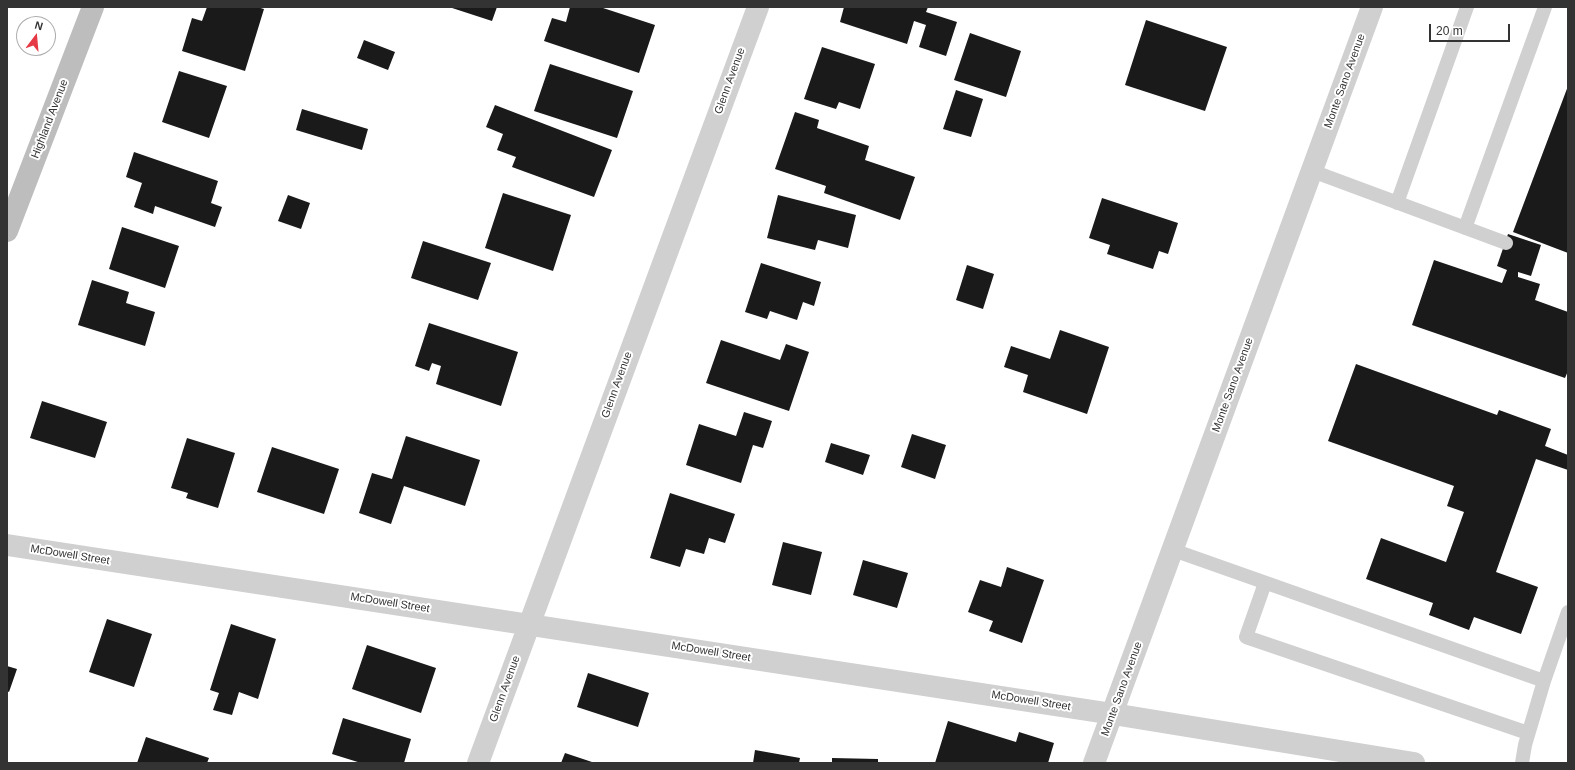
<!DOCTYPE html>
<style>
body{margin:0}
#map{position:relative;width:1575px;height:770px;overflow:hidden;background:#fff;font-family:Helvetica,sans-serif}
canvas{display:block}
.frame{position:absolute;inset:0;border:8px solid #333;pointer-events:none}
.north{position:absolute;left:16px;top:16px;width:40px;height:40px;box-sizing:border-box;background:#fff;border:1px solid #adadad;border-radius:50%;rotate:16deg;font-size:11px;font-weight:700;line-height:16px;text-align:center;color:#333}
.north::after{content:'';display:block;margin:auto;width:14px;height:18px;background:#e63946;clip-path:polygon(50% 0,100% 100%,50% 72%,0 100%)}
.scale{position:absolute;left:1429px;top:24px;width:81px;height:18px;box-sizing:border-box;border:2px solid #333;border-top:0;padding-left:5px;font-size:12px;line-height:14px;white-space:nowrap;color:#333;-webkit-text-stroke:3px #fff;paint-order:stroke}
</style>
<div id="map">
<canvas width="1575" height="770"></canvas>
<div class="frame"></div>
<div class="north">N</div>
<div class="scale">20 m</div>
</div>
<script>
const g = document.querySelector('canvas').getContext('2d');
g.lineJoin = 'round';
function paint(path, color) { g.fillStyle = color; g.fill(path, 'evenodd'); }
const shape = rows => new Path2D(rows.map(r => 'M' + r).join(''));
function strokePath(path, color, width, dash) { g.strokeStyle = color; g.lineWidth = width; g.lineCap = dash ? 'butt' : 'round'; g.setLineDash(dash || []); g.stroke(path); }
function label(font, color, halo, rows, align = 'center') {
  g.font = font + ' Helvetica,sans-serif'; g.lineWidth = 4; g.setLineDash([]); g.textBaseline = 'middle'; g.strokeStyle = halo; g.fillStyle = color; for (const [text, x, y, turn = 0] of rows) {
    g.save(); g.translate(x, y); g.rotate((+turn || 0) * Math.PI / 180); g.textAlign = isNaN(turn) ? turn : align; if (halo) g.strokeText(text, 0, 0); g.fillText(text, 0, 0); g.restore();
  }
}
paint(shape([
 [207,7,257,7,264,9,245,71,182,51,192,18,202,21],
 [449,7,497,7,492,21],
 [570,7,600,7,655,25,639,73,544,41,552,18,566,22],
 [844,7,928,7,926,12,957,22,946,56,919,47,926,25,914,21,907,44,840,22],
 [1146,20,1227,47,1205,111,1125,85],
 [970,33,1021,51,1006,97,954,80],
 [364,40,395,52,388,70,357,58],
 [822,47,875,64,860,109,839,102,836,109,804,99],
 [550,64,633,91,617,138,534,111],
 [179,71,227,86,209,138,162,122],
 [1568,86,1568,253,1513,232],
 [956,90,983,99,971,137,943,129],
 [495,105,612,150,594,197,512,167,516,157,497,150,503,134,486,127],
 [302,109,368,129,362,150,296,130],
 [795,112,819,120,817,128,869,146,865,160,915,177,900,220,824,193,826,186,775,169],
 [134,152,218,181,211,203,222,207,215,227,155,206,153,214,134,207,142,183,126,177],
 [503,193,571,215,553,271,485,248],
 [288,195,310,203,301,229,278,221],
 [778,195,856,215,848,248,818,240,815,250,767,238],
 [1102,198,1178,223,1168,254,1159,251,1153,269,1107,254,1110,245,1089,238],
 [122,227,179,246,165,288,109,269],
 [1508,234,1541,245,1531,276,1518,272,1518,277,1540,284,1535,300,1568,312,1568,371,1565,378,1412,325,1434,260,1502,283,1507,270,1497,266],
 [423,241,491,263,478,300,411,278],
 [761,263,821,282,814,306,803,302,797,320,770,311,767,319,745,312],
 [967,265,994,274,983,309,956,300],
 [92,280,129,292,126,303,155,312,145,346,78,325],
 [429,323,518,352,501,406,436,384,441,366,432,363,429,371,415,366],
 [1060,330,1109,347,1087,414,1023,392,1028,375,1004,367,1011,346,1050,359],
 [721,340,780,360,786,344,809,352,789,411,706,383],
 [1356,364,1497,415,1499,410,1551,429,1545,446,1568,455,1568,470,1536,459,1496,572,1538,587,1521,634,1474,617,1469,630,1429,615,1433,603,1366,579,1381,538,1446,562,1464,512,1447,506,1454,486,1328,441],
 [42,401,107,422,95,458,30,438],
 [744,412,772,421,763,448,753,445,741,483,686,465,699,424,736,436],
 [912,434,946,445,935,479,901,467],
 [406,436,480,460,465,506,404,486,391,524,359,513,372,473,392,479],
 [187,438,235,453,218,508,186,498,188,493,171,488],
 [831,443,870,455,863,475,825,462],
 [272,447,339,469,324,514,257,492],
 [670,493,735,514,725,543,709,538,704,554,686,549,680,567,650,558],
 [783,542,822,552,811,595,772,585],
 [863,560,908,573,897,608,853,595],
 [1007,567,1044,580,1022,643,989,631,993,621,968,612,980,580,1001,587],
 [107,619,152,634,134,687,89,672],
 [231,624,276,639,258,699,239,692,232,715,213,710,219,693,210,690],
 [367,645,436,668,421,713,352,689],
 [7,666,17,669,9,692,7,691],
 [588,673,649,693,638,727,577,707],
 [343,718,411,739,404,763,361,763,332,754],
 [948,721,1016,742,1019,732,1054,743,1048,763,935,763],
 [146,737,209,758,207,763,137,763],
 [755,750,800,758,799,763,753,763],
 [565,753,595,763,561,763],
 [832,758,878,759,878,763,832,763]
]), '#1a1a1a');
strokePath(shape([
 [1312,171,1506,243],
 [1397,203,1467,7],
 [1465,228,1545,7],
 [1173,550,1544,681,1568,612],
 [1265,583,1246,637,1528,733],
 [1522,763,1525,745,1544,681]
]), '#d0d0d0', 14);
strokePath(shape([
 [7,545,1113,714,1414,763],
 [478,763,758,7],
 [1094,763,1372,7]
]), '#d0d0d0', 22);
strokePath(shape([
 [7,231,93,7]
]), '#bdbdbd', 22);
label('11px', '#333', '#fff', [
 ["Glenn Avenue",730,81,-70],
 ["Monte Sano Avenue",1345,81,-70],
 ["Highland Avenue",50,119,-69],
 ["Glenn Avenue",617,385,-70],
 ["Monte Sano Avenue",1233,385,-70],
 ["McDowell Street",70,555,9],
 ["McDowell Street",390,603,9],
 ["McDowell Street",711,652,9],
 ["Glenn Avenue",505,689,-70],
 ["Monte Sano Avenue",1122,689,-70],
 ["McDowell Street",1031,701,9]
]);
</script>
